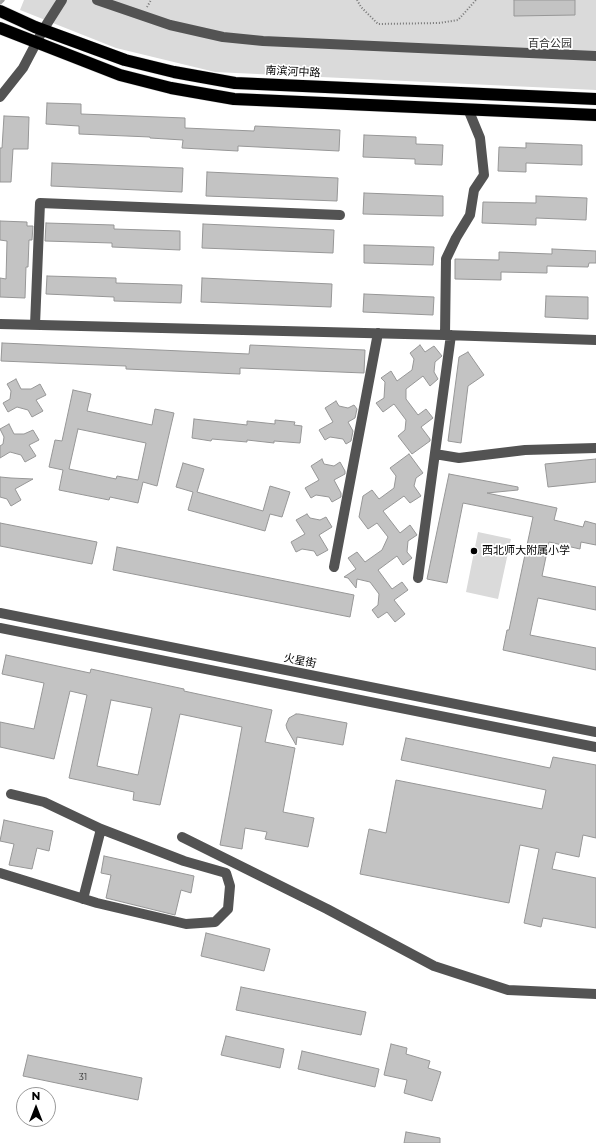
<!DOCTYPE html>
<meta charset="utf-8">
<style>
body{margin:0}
#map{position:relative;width:596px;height:1143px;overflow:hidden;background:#fff;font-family:Montserrat,sans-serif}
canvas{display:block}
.north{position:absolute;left:16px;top:1087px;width:40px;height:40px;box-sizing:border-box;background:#fff;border:1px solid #999;border-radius:50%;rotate:0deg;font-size:11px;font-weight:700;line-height:16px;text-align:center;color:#000}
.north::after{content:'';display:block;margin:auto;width:14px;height:18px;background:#000;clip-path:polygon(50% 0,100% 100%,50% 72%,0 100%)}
</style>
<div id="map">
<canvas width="596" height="1143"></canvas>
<div class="north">N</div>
</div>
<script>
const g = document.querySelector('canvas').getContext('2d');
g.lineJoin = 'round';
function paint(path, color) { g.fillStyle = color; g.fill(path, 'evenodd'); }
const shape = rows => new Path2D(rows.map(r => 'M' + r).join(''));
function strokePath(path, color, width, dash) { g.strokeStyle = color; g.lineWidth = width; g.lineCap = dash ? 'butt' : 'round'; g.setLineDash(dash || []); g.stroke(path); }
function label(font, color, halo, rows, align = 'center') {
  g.font = font + ' Montserrat,"Noto Sans SC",sans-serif'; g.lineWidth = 3.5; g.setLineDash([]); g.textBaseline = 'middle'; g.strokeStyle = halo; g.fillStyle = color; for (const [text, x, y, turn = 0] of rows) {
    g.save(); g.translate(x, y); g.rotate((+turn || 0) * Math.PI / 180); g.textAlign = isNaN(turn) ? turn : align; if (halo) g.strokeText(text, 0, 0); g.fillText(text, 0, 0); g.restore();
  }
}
paint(shape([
 [24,0,596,0,596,90,215,72,116,48,20,10],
 [478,532,511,539,498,599,466,592]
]), '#dadada');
strokePath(shape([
 [0,3,3,0]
]), '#a1a1a1', 3.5);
const building = shape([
 [514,0,575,0,575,15,514,16,514,0],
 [47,103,81,104,81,114,185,118,185,128,254,131,255,126,340,130,339,151,238,146,238,151,182,148,183,140,150,138,150,137,79,134,79,126,46,124,47,103],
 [4,116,29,117,28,149,13,149,11,182,0,182,0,148,2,148,4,116],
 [364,135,416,137,416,144,443,145,442,165,415,164,415,159,363,157,364,135],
 [526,143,582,145,582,165,526,163,526,172,498,171,499,147,526,148,526,143],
 [52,163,183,168,182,192,51,186,52,163],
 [207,172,338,178,337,201,206,196,207,172],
 [364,193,443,196,443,216,363,214,364,193],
 [536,196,587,198,586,220,536,218,536,225,482,223,483,202,536,203,536,196],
 [0,221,27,222,27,226,33,226,32,240,29,240,28,267,26,267,25,298,0,297,0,278,6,279,7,241,0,240,0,221],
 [46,223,114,225,114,229,180,231,180,250,112,247,112,243,45,241,46,223],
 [203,224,334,230,333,253,202,248,203,224],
 [364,245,434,247,433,265,364,263,364,245],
 [552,249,596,251,596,263,589,263,588,267,547,266,547,273,501,272,501,280,455,279,455,259,499,260,499,252,552,254,552,249],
 [47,276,116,278,116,283,182,285,181,303,114,301,114,297,46,294,47,276],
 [202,278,332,284,331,307,201,302,202,278],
 [364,294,434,297,433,315,363,312,364,294],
 [546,296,588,297,588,319,545,317,546,296],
 [2,343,249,354,250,345,365,350,364,373,240,368,240,374,126,369,126,366,1,361,2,343],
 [420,345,425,352,434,346,442,356,435,362,434,372,438,379,430,386,423,376,406,389,406,399,418,415,426,409,433,418,421,427,430,439,430,441,412,454,398,436,405,430,406,420,394,404,383,412,376,403,384,398,385,382,381,378,391,371,397,381,412,370,414,359,410,353,420,345],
 [468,352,484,375,468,386,461,443,448,441,459,357,468,352],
 [16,379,21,389,31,389,40,384,46,395,36,400,43,411,32,417,28,410,17,407,8,412,3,403,10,399,11,391,7,384,16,379],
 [73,390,91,394,87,411,152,425,155,409,174,413,157,486,143,482,138,503,110,497,109,500,59,490,63,470,49,467,55,440,62,441,73,390],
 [78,429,146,443,138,480,117,476,116,479,69,469,78,429],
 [336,401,339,406,348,408,354,405,357,409,355,418,348,422,353,431,351,441,346,444,343,439,330,437,325,440,319,430,333,422,325,408,336,401],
 [194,419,247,425,247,421,275,424,275,420,295,422,294,425,302,426,300,443,274,441,274,443,247,440,247,442,212,439,211,441,192,438,194,419],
 [9,424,14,434,24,434,33,430,39,440,29,445,36,456,25,462,21,455,10,452,0,458,0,446,3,444,4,437,0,429,9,424],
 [409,454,423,473,416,478,414,486,421,496,410,503,404,496,383,511,400,533,410,525,417,535,408,541,407,552,412,558,403,565,397,556,378,570,392,589,402,582,408,590,394,600,405,614,395,622,387,612,378,618,372,610,378,605,379,594,370,582,357,579,356,588,348,578,344,577,356,569,348,558,357,552,365,562,382,550,388,537,377,523,368,529,359,517,363,496,372,490,379,499,394,488,396,476,390,468,409,454],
 [322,459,324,464,334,466,340,462,345,471,345,474,334,480,341,493,341,497,332,502,329,497,316,495,311,498,305,488,319,480,311,466,322,459],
 [596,459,596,482,548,487,545,464,596,459],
 [183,463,204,469,197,492,263,511,270,486,290,492,282,517,270,514,265,531,188,510,193,492,176,487,183,463],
 [449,474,518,487,518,490,487,493,557,508,554,520,583,527,585,521,596,524,596,545,581,542,580,549,549,542,542,576,596,587,596,610,538,598,530,635,596,648,596,670,503,650,507,630,509,630,533,517,463,503,447,583,427,579,449,474],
 [0,477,11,478,33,479,15,489,21,500,11,506,7,499,0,497,0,477],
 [307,514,310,518,320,520,326,517,332,527,319,535,328,550,317,556,314,551,302,549,296,552,291,542,305,534,296,520,307,514],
 [0,523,97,542,92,564,0,546,0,523],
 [117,547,354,595,350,617,113,570,117,547],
 [6,655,90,673,91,669,184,689,184,691,272,710,265,742,295,748,283,812,314,818,308,847,265,839,267,832,245,828,242,849,220,845,242,727,180,714,160,805,133,800,134,792,69,778,87,695,70,691,54,759,0,747,0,722,34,729,44,683,2,674,6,655],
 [111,700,152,708,138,775,97,766,111,700],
 [296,714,299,714,347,723,343,745,297,737,296,745,287,729,286,725,289,718,296,714],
 [406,738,550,768,553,757,596,765,596,838,583,835,579,857,556,852,552,869,596,878,596,928,543,918,541,927,524,923,539,849,520,845,509,903,360,874,369,829,386,833,396,780,542,809,546,790,401,760,406,738],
 [4,820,53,831,49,851,37,848,32,869,9,865,14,844,0,841,4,820],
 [104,856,194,876,191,893,181,890,175,915,106,898,111,875,101,873,104,856],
 [206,933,270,949,264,971,201,956,206,933],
 [241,987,366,1012,361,1035,236,1010,241,987],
 [226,1036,284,1049,280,1068,221,1055,226,1036],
 [391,1044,407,1048,406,1054,430,1061,428,1068,441,1072,432,1101,404,1093,407,1080,384,1075,391,1044],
 [302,1051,379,1069,375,1087,298,1069,302,1051],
 [28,1055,142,1078,138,1100,23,1076,28,1055],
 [406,1132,440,1138,440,1143,404,1143,406,1132]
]);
paint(building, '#c3c3c3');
strokePath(building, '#979797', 1);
const highway = shape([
 [0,11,35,27,125,60,174,72,235,83,596,99],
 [0,28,120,75,171,88,234,99,596,115]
]);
strokePath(highway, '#dbdbdb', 13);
strokePath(shape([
 [357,0,361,7,378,24,439,23,458,20,476,0],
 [147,7,151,0]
]), '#757575', 2, [1, 2]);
strokePath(shape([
 [97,0,170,25,223,37,263,41,596,56],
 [0,97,23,68,43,30,62,0],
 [0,324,445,335,596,340],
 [35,325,40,203,340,215],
 [445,335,446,259,456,238,470,215,474,190,484,175,480,138,468,109],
 [435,454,459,458,525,450,596,448],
 [334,567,378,333],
 [418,578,451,335],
 [0,613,596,732],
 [0,628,596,747],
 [182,837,327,909,434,966,508,990,596,994],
 [0,873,97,903,186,924,215,922,228,909,230,886,226,873,184,861,101,829,44,802,11,794],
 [83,899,101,829]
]), '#535353', 10);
strokePath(highway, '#000', 12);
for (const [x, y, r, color] of [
 [474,551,4,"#000"]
]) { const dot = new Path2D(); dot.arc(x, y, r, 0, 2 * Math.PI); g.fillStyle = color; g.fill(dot); strokePath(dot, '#fff', 1.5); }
label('9px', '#313131', null, [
 ["31",83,1077]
]);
label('11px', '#313131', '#fff', [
 ["百合公园",550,44]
]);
label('11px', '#000', '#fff', [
 ["南滨河中路",293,72,3],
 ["火星街",300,661,11]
]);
label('11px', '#000', '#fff', [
 ["西北师大附属小学",482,551]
], 'left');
</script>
